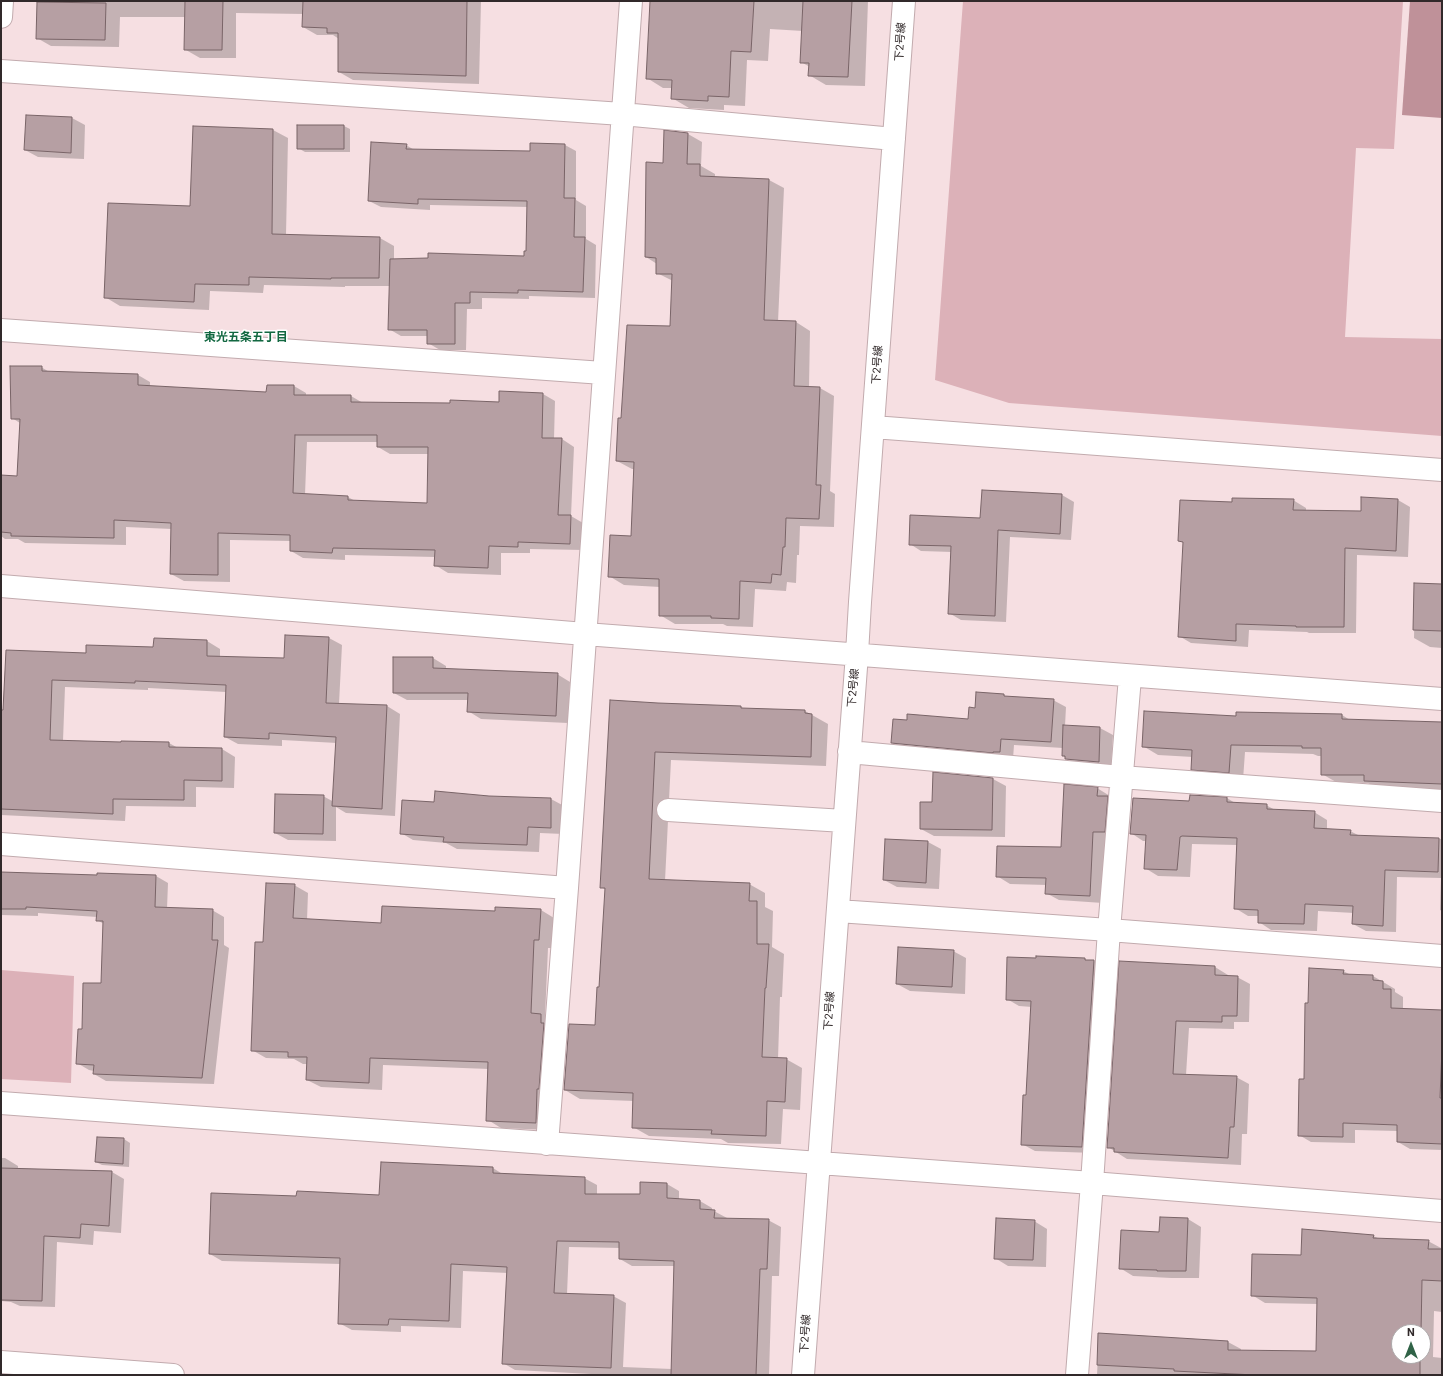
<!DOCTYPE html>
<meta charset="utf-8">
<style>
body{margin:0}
#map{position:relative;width:1443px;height:1376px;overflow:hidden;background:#f6dfe2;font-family:Roboto,sans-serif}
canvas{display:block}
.frame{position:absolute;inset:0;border:2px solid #31292a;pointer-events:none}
.north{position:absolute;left:1391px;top:1324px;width:40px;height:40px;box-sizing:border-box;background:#fff;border:1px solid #ada9aa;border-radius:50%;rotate:0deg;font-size:11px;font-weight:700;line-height:16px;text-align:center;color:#31292a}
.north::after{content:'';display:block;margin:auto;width:14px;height:18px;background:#306347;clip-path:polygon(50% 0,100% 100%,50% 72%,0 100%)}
</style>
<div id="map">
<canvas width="1443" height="1376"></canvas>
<div class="frame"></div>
<div class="north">N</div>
</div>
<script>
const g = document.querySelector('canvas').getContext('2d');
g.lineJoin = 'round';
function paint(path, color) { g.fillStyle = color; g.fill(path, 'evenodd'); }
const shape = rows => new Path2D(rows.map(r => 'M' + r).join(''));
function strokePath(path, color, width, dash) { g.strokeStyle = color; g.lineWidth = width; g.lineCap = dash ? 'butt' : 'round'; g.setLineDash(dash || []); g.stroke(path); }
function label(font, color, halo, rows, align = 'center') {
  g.font = font + ' Roboto,"Noto Sans JP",sans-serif'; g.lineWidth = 3; g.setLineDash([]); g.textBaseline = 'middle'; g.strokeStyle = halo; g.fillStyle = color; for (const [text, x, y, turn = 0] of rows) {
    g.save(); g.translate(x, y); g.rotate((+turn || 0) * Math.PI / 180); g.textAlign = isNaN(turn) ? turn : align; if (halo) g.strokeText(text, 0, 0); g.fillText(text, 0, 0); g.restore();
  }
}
paint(shape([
 [963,1,1403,1,1394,149,1356,148,1345,337,1442,339,1442,436,1009,403,935,380],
 [1,970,74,976,71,1083,1,1079]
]), '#dcb1b8');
paint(shape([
 [1410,1,1442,1,1442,118,1402,115]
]), '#bf9199');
paint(shape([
 [38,1,481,1,479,84,353,80,339,72,339,39,333,35,317,35,303,27,304,14,236,13,236,58,200,58,186,50,186,17,120,17,119,47,51,46,37,38],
 [571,1,616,1,616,2],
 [651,1,868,1,865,86,826,85,809,75,810,67,801,62,803,31,770,29,768,61,747,60,745,106,724,105,724,110,689,108,672,98,673,88,663,88,647,78],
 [27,116,72,118,85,125,84,159,38,157,25,150],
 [344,126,350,129,350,152,305,152,298,148],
 [273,130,288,138,286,235,380,238,394,246,394,260,525,257,527,252,528,207,430,205,430,210,381,207,369,201,406,145,416,151,531,152,565,145,576,151,576,200,586,206,586,239,596,245,595,298,529,296,529,299,482,298,482,309,467,309,466,350,440,350,428,343,428,336,401,336,389,329,390,286,345,286,345,287,264,285,263,293,210,291,209,310,120,306,105,297,191,207],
 [688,134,702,142,701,166,715,174,715,178,769,180,784,188,778,322,796,322,810,331,809,387,820,388,834,396,830,491,835,494,834,527,800,526,799,555,797,555,796,583,787,582,786,591,755,589,753,627,727,626,723,624,675,624,660,615,660,587,624,585,609,576,632,537,635,469,632,469,617,461,622,419,671,327,673,281,657,273,657,264,646,257,664,164],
 [41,367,51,373,138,375,150,382,150,387,267,393,268,386,294,386,306,393,306,396,351,396,363,403,451,404,500,403,543,394,555,401,554,439,562,439,574,447,571,516,583,523,583,550,530,549,530,553,501,553,501,575,448,573,435,565,435,557,345,555,345,560,303,558,291,551,291,541,230,540,230,582,184,581,171,574,172,529,126,527,126,545,25,543,18,539,5,539,1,536,1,476,18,477,20,423,12,418],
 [307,442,378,442,378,447,390,454,429,454,428,504,355,501,348,497,305,495],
 [1062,495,1074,502,1071,540,1010,537,1006,622,961,620,949,613,952,552,921,551,910,544,981,519],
 [1293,500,1306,508,1306,511,1362,512,1398,500,1410,507,1408,557,1357,555,1356,633,1309,633,1307,632,1249,630,1248,647,1191,643,1179,636,1184,543,1179,541,1233,503],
 [1415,584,1442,585,1442,648,1430,647,1414,638],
 [329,638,342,645,339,704,387,706,400,714,395,816,346,813,336,807,336,841,288,840,275,833,323,796,334,802,337,743,282,740,282,746,238,744,225,737,226,692,148,688,148,690,65,687,63,741,169,743,178,748,222,749,235,757,234,788,196,787,196,807,126,806,125,821,1,815,1,711,4,711,87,654,154,648,207,641,220,649,220,658,285,659],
 [433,658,446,666,446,669,557,674,570,682,568,723,481,719,468,711,468,700,407,700,394,693],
 [1004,695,1006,697,1053,700,1066,707,1065,726,1100,728,1113,735,1111,769,1079,766,1063,756,1063,748,1014,745,1013,759,906,750,893,743,908,721,969,720,976,709],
 [658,704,741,707,745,709,805,711,828,724,826,766,671,760,665,881,749,884,765,893,765,907,773,911,772,947,784,954,782,997,780,997,778,1059,786,1059,802,1068,800,1110,783,1109,781,1144,728,1143,721,1139,649,1136,633,1127,634,1101,580,1099,565,1090,596,1026,606,890,601,887],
 [1342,715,1350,720,1442,723,1442,791,1379,789,1368,783,1336,782,1322,774,1322,756,1318,756,1313,754,1245,752,1243,780,1206,777,1192,769,1193,757,1158,755,1143,746,1237,717],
 [993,779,1006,786,1005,837,934,836,921,829,933,803],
 [1097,788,1110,796,1103,903,1059,900,1046,893,1047,885,1010,884,997,876,1062,848],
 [1191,796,1227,798,1235,803,1266,805,1275,810,1314,812,1327,820,1327,830,1350,831,1360,836,1442,839,1442,911,1440,910,1441,878,1397,877,1396,932,1366,931,1353,924,1354,913,1318,911,1317,931,1271,930,1259,922,1259,916,1248,916,1235,908,1237,845,1192,844,1190,877,1158,876,1145,868,1147,841,1143,841,1131,833,1190,802],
 [489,797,551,799,564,806,563,834,540,833,539,852,457,849,446,843,413,840,401,833,435,803],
 [886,840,928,842,941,849,939,889,897,887,884,880],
 [1,873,98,877,156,876,168,883,167,909,212,910,224,917,224,945,229,948,214,1084,106,1081,94,1074,94,1071,89,1070,77,1063,83,1030,102,984,104,924,97,920,97,917,38,913,38,916,1,915],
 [294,885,308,893,307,920,382,924,496,912,541,910,554,918,553,948,548,948,545,1017,555,1022,549,1130,501,1128,488,1120,489,1069,383,1065,382,1090,321,1087,307,1080,308,1064,303,1064,294,1059,266,1058,252,1050,264,943],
 [953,951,966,958,965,994,910,991,897,984],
 [1085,959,1088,961,1094,961,1106,968,1094,1153,1035,1151,1022,1144,1027,1096,1032,1007,1019,1006,1007,999],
 [1120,962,1215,967,1228,975,1228,977,1237,977,1250,984,1249,1022,1234,1022,1234,1029,1189,1028,1186,1075,1236,1077,1249,1084,1247,1134,1242,1134,1241,1165,1127,1159,1108,1147],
 [1343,971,1351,975,1373,976,1395,989,1395,992,1403,997,1403,1010,1442,1011,1442,1150,1410,1149,1398,1142,1398,1131,1355,1130,1355,1143,1311,1142,1299,1135,1305,1080,1309,1004],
 [124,1139,130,1143,129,1167,102,1165,96,1162],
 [1,1158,5,1158,18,1166,18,1169,112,1172,124,1179,121,1233,94,1231,93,1245,57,1242,55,1307,20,1306,11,1302,1,1301],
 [382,1163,493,1168,504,1175,584,1178,597,1185,597,1195,641,1195,641,1183,667,1184,679,1191,679,1200,700,1201,712,1208,712,1210,727,1218,727,1219,768,1220,781,1227,779,1276,772,1276,769,1375,591,1375,591,1374,515,1370,503,1363,508,1273,463,1271,461,1328,401,1326,401,1332,352,1330,339,1323,341,1264,222,1261,210,1254,297,1197,380,1196],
 [569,1247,620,1248,620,1259,632,1266,675,1266,672,1369,623,1367,626,1303,613,1296,567,1294],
 [1188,1219,1201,1227,1199,1278,1171,1278,1133,1276,1120,1268,1160,1233],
 [1034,1221,1047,1229,1046,1267,1008,1266,995,1258],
 [1373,1236,1380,1239,1428,1241,1441,1248,1441,1250,1442,1250,1442,1312,1434,1311,1433,1357,1442,1358,1442,1375,1097,1375,1099,1334,1228,1342,1241,1349,1241,1351,1317,1352,1318,1304,1265,1303,1252,1295,1302,1256],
 [1399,1332,1423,1332,1423,1356,1399,1356]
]), '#0003');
const building = shape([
 [185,1,223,1,222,50,184,50,185,1],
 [303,1,467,1,466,76,338,72,338,33,327,33,327,28,302,27,303,1],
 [650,1,754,1,751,52,731,51,729,97,708,96,708,101,671,99,672,80,646,79,650,1],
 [803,1,852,1,848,77,808,76,809,63,800,63,803,1],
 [37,2,106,3,105,40,36,39,37,2],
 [26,115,72,117,71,153,24,150,26,115],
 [297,125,344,125,344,149,297,149,297,125],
 [193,126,273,129,272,234,380,237,379,278,331,278,331,279,249,277,249,285,195,284,194,302,104,298,108,203,190,206,193,126],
 [664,130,688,133,687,164,700,164,700,176,769,179,764,320,796,321,794,386,820,387,816,485,821,485,819,519,786,518,785,547,783,547,781,575,772,574,771,583,740,581,739,619,711,618,711,616,659,616,659,579,608,577,610,535,631,536,634,462,616,461,618,418,621,418,627,325,670,326,672,274,656,274,656,258,645,257,646,162,663,163,664,130],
 [371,142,407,144,406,149,530,151,530,143,565,144,564,198,575,198,574,237,585,237,583,292,518,290,518,293,470,292,470,303,455,303,455,344,427,344,427,330,388,330,390,259,428,258,428,253,524,256,524,251,526,251,527,201,418,199,418,204,368,201,371,142],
 [10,366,42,366,42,371,138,374,138,385,266,392,267,385,294,385,294,395,351,395,351,402,450,403,450,400,499,402,499,391,543,393,542,438,562,438,558,515,571,515,570,544,518,542,518,547,489,546,488,568,434,566,435,550,333,548,332,553,290,551,290,535,218,533,218,575,170,574,171,523,114,520,114,538,11,536,11,533,1,532,1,475,17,476,20,419,11,419,10,366],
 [295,435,377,435,377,447,428,447,427,503,348,500,348,496,293,493,295,435],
 [982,490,1062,494,1060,534,998,530,995,616,948,614,951,546,909,545,910,515,980,518,982,490],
 [1361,497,1398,499,1396,551,1345,548,1344,627,1296,627,1296,626,1236,624,1236,641,1178,637,1183,542,1178,541,1180,500,1232,502,1232,498,1294,499,1293,510,1361,511,1361,497],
 [1414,583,1442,584,1442,631,1413,630,1414,583],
 [285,635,329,637,326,703,387,705,382,809,332,806,336,737,269,733,269,739,224,737,226,685,135,681,135,683,52,680,50,740,121,742,121,741,169,742,169,747,222,748,222,781,184,780,184,800,113,799,113,814,1,809,1,710,3,710,6,650,86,653,86,645,153,647,154,638,207,640,207,656,284,658,285,635],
 [393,657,433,657,433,668,558,673,556,716,467,712,468,693,393,693,393,657],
 [976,692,1004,694,1004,696,1054,699,1051,742,1001,739,1000,752,993,752,993,753,891,743,893,719,907,720,907,714,968,719,969,707,975,708,976,692],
 [610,700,658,703,741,706,741,708,805,710,805,713,812,714,811,757,655,752,649,879,750,883,749,901,757,901,757,944,769,944,766,988,765,988,762,1057,787,1058,785,1102,767,1101,766,1136,711,1134,712,1130,632,1128,633,1093,564,1090,569,1024,595,1025,597,987,599,987,605,888,600,888,610,700],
 [1144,711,1236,716,1236,712,1342,714,1342,719,1442,722,1442,784,1364,781,1364,775,1321,775,1321,748,1302,748,1302,746,1231,745,1229,773,1191,770,1192,750,1142,747,1144,711],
 [1063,725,1100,727,1099,762,1065,759,1065,756,1062,756,1063,725],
 [933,772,993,778,992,830,920,829,920,802,932,802,933,772],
 [1064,784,1098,787,1097,796,1108,796,1105,832,1093,832,1090,896,1045,894,1046,878,996,877,997,846,1061,847,1064,784],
 [435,791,489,796,551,798,551,828,528,827,527,845,443,842,444,837,400,834,402,800,434,802,435,791],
 [275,794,324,795,323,834,274,833,275,794],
 [1190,795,1227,797,1227,802,1267,804,1267,809,1315,811,1314,828,1351,830,1350,835,1439,838,1438,872,1385,870,1383,926,1352,924,1353,906,1305,904,1304,924,1258,923,1258,910,1234,909,1237,838,1182,836,1180,837,1177,870,1144,869,1146,835,1130,834,1133,798,1189,801,1190,795],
 [885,839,928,841,926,883,883,880,885,839],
 [1,872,97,875,97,873,156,875,155,907,213,909,212,940,218,940,202,1078,93,1074,94,1065,76,1064,78,1029,82,1029,83,983,101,983,103,921,96,921,97,911,26,907,26,909,1,909,1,872],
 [266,883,295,884,293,918,381,923,382,906,495,911,495,907,541,909,539,940,534,940,531,1013,541,1014,541,1023,544,1023,539,1089,537,1089,536,1123,486,1121,488,1062,370,1058,369,1083,306,1080,307,1057,288,1057,288,1052,251,1051,255,942,263,942,266,883],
 [898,947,954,950,952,987,896,984,898,947],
 [1036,956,1085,958,1085,960,1094,960,1082,1147,1021,1145,1023,1095,1026,1095,1031,1001,1006,1000,1007,957,1036,958,1036,956],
 [1119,961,1215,966,1215,975,1238,976,1237,1016,1222,1016,1222,1022,1176,1021,1173,1074,1237,1076,1234,1127,1230,1127,1228,1158,1114,1152,1114,1148,1107,1148,1119,961],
 [1309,968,1344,970,1343,974,1373,975,1373,980,1383,981,1383,989,1391,989,1391,1008,1442,1010,1442,1049,1440,1098,1442,1098,1442,1144,1397,1142,1397,1125,1343,1123,1343,1137,1298,1136,1299,1079,1304,1079,1305,1003,1308,1003,1309,968],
 [97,1137,124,1138,123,1164,95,1162,97,1137],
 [381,1162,493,1167,493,1173,585,1177,585,1194,640,1194,640,1182,667,1183,667,1198,700,1200,700,1209,715,1210,714,1218,769,1219,767,1269,760,1269,756,1375,671,1375,674,1261,619,1259,619,1242,557,1241,554,1293,614,1295,611,1368,502,1364,507,1267,451,1264,449,1321,389,1319,388,1325,338,1324,340,1258,209,1254,211,1193,296,1196,297,1191,379,1195,381,1162],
 [1,1168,112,1171,109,1226,81,1224,80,1238,44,1236,42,1301,1,1300,1,1168],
 [1160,1217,1188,1218,1186,1271,1157,1271,1157,1270,1119,1269,1121,1230,1159,1232,1160,1217],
 [996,1218,1035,1220,1033,1260,994,1259,996,1218],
 [1302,1229,1374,1235,1373,1238,1429,1240,1428,1249,1442,1249,1442,1281,1422,1280,1421,1332,1399,1332,1399,1356,1420,1356,1420,1375,1255,1375,1174,1371,1174,1369,1097,1365,1098,1333,1228,1341,1228,1350,1316,1351,1317,1298,1251,1296,1252,1254,1301,1255,1302,1229]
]);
paint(building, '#b69fa3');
strokePath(building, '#796467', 1);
const minor = shape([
 [1,17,2,1],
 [1,71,622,114,894,139],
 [1,330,603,373],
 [873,427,1442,470],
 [1,586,585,634,1442,699],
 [849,752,1121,777,1442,801],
 [668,810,844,821],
 [1,844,567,888],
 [838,911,1109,930,1442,956],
 [1,1103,1092,1183,1442,1211],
 [547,1144,567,888,631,1],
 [1,1362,173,1375],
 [803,1375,857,654,860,602,904,1],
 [1077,1375,1092,1183,1109,930,1130,677]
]);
strokePath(minor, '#c2abae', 24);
strokePath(minor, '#fff', 22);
label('11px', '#31292a', '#fff', [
 ["下2号線",901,42,-86],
 ["下2号線",878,365,-86],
 ["下2号線",854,688,-85],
 ["下2号線",830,1011,-86],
 ["下2号線",806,1334,-86]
]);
label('bold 12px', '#126841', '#fff', [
 ["東光五条五丁目",246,338]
]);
</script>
